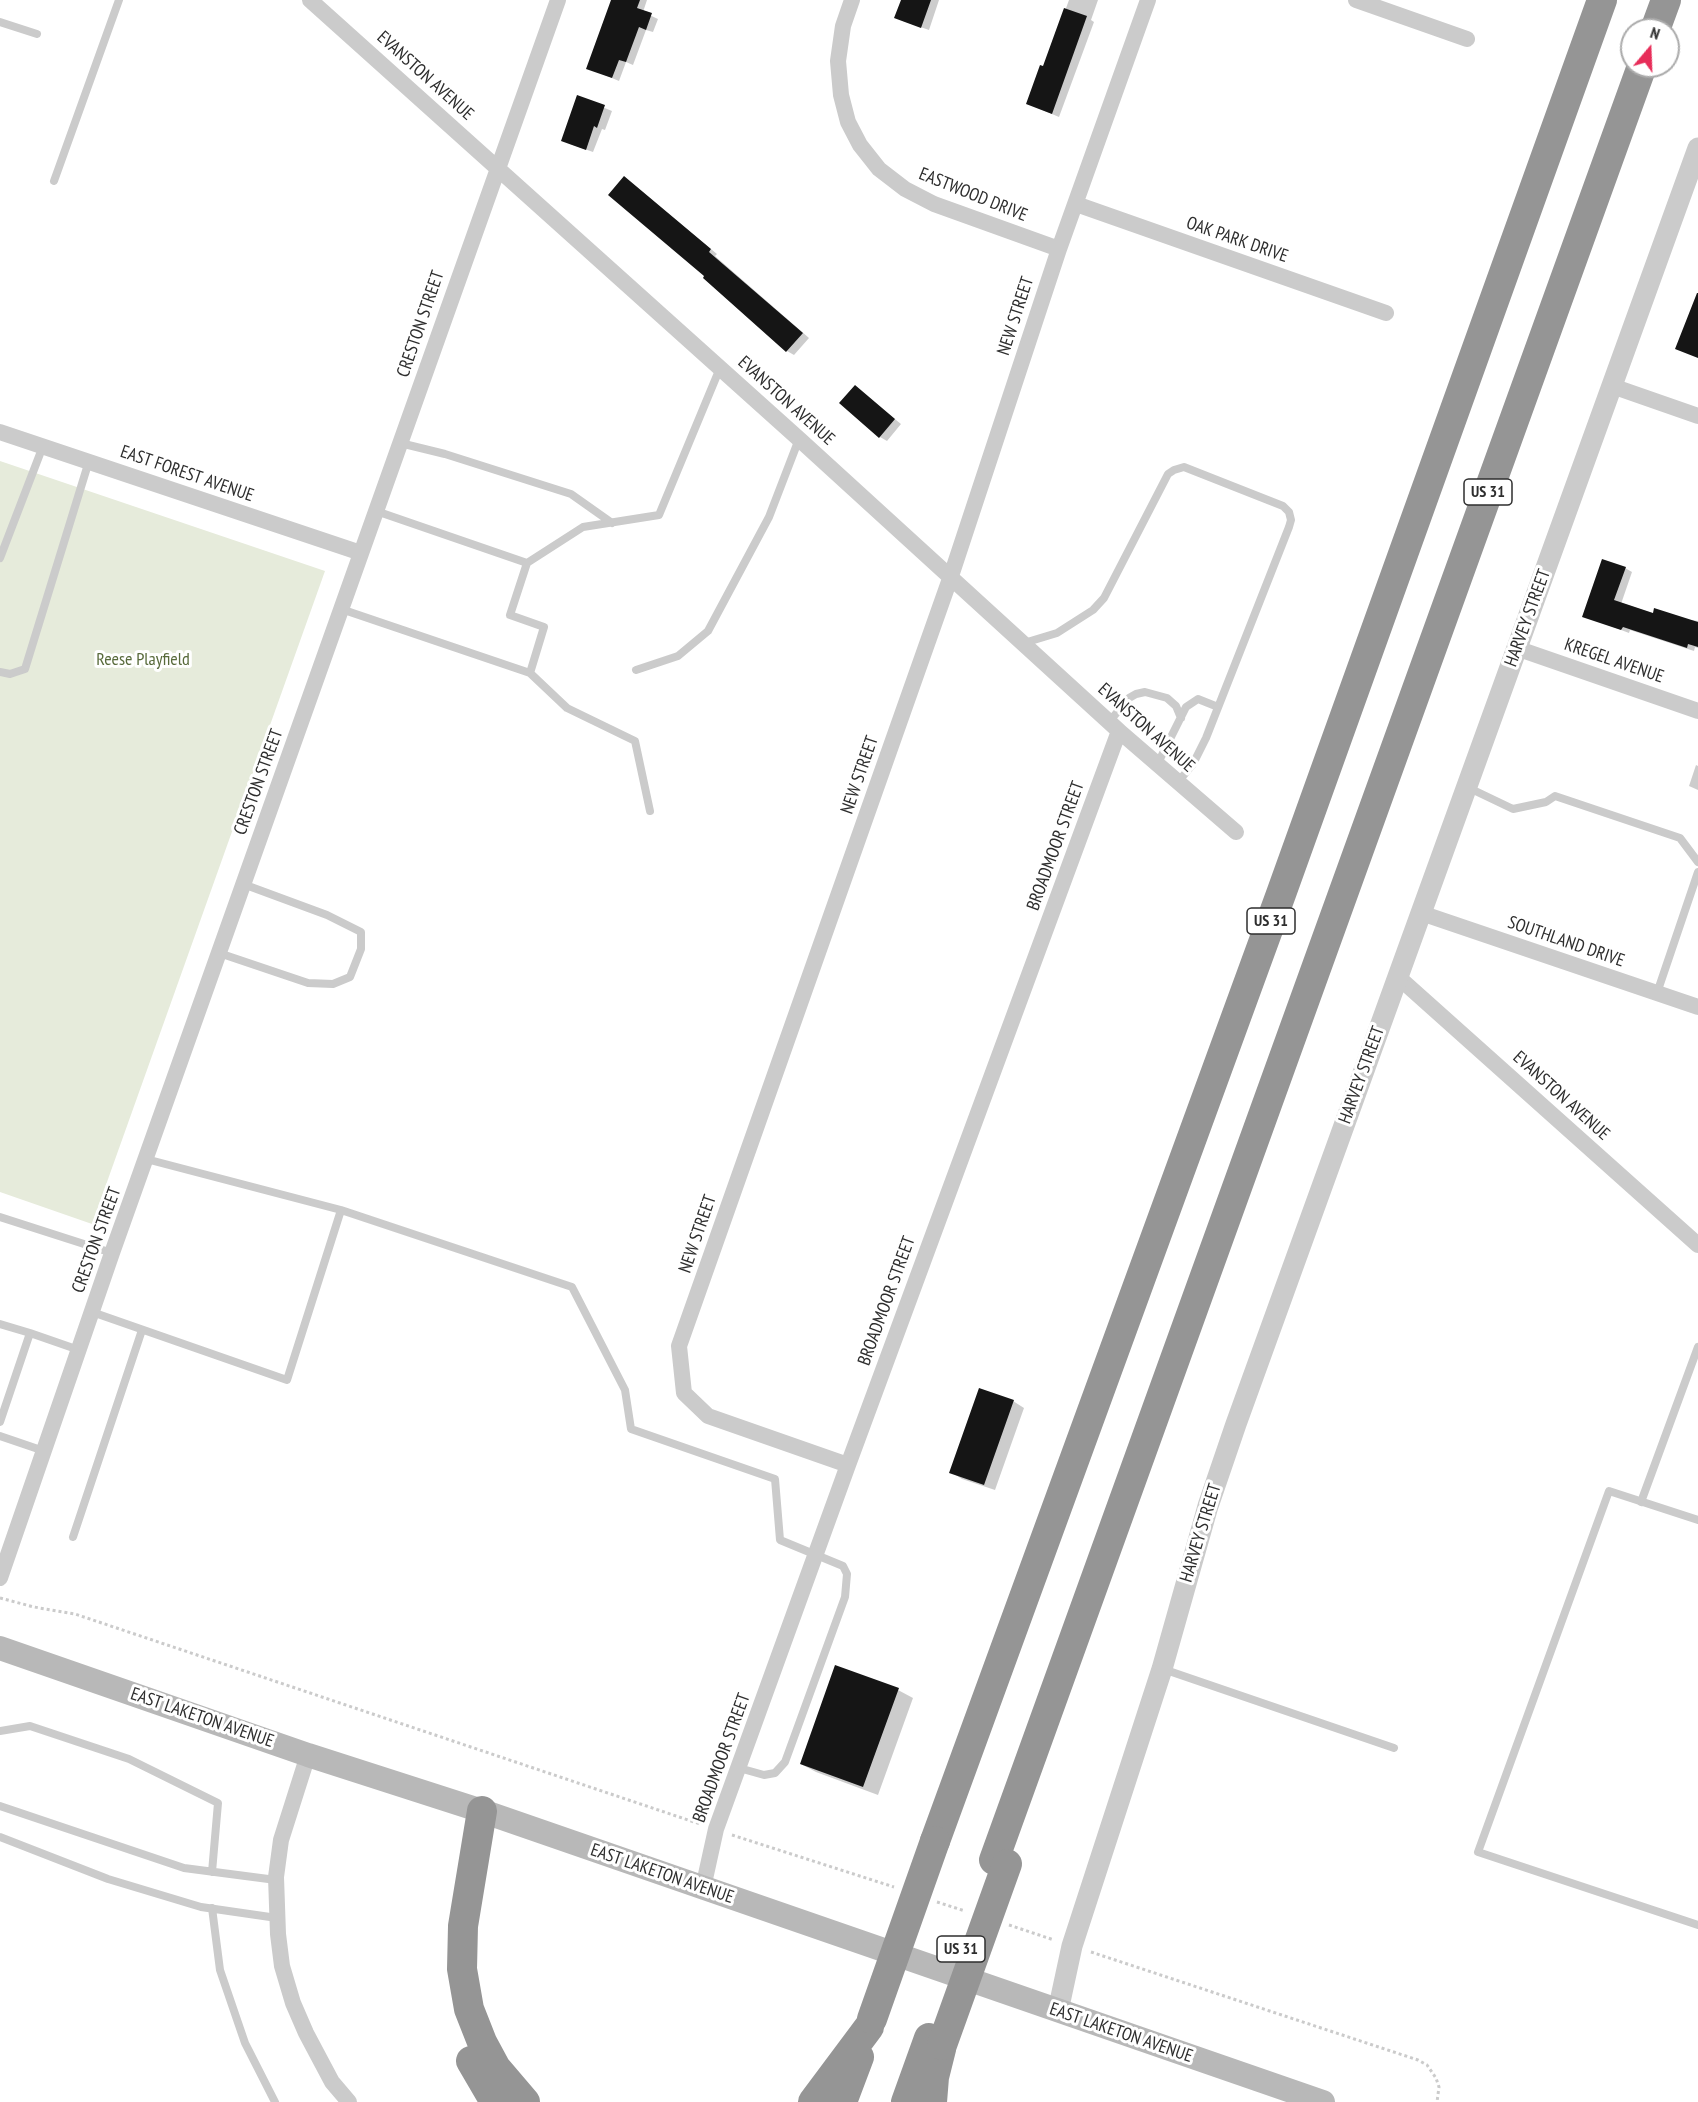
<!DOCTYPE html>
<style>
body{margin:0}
#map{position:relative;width:1698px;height:2102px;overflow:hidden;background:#fff;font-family:"PT Sans Narrow",sans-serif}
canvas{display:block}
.north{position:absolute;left:1620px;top:18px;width:60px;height:60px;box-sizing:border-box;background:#fff;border:2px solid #ababab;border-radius:50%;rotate:19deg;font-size:16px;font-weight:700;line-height:24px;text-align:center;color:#2e2e2e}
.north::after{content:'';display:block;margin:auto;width:21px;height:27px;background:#e72d59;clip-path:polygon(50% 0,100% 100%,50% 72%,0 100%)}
</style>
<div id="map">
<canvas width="1698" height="2102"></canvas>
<div class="north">N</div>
</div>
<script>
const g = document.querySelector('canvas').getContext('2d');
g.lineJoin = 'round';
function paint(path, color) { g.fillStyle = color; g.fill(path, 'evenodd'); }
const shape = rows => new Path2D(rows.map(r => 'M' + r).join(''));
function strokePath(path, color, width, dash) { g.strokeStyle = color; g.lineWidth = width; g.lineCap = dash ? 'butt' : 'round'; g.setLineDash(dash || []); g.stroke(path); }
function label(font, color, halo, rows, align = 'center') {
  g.font = font + ' "PT Sans Narrow",sans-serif'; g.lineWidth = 6; g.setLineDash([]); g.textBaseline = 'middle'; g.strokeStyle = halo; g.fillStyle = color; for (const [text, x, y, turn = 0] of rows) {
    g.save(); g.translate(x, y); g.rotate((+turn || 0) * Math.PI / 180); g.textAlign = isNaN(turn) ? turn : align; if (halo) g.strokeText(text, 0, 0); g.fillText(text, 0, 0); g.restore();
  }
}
paint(shape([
 [0,461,325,571,92,1224,0,1192]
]), '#e6ebdb');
paint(shape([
 [612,0,647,0,643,12,658,19,653,32,646,30,633,65,626,62,619,81,588,68],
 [902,0,939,0,929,30,903,21],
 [1069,0,1098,0,1091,20,1094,22,1059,117,1028,104,1044,68],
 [578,97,612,111,605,130,602,129,593,152,570,144],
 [624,178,717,254,715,256,809,338,794,355,787,351,705,277,706,276],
 [855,387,901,424,887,441,880,437],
 [1625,568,1632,572,1621,604,1653,615,1698,621,1698,648,1695,647,1694,651,1630,630,1629,633,1584,616],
 [1696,765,1698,766,1698,790,1689,786],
 [1013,1401,1024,1408,995,1490,962,1479,951,1472],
 [898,1690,913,1698,878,1795,816,1772,801,1764]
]), '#0003');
paint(shape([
 [611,0,640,0,637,8,652,13,646,30,639,27,626,62,619,60,612,78,586,69],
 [901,0,931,0,921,28,894,18],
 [1064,8,1087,16,1052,114,1026,104,1040,65,1043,66],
 [577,95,605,105,597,128,594,126,586,150,561,141],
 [624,176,711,249,709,252,803,333,786,352,703,278,704,276,608,195],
 [1697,293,1698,293,1698,358,1675,349],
 [855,385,895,419,879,438,839,403],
 [1602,559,1626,567,1614,600,1653,613,1654,608,1698,622,1698,647,1688,644,1687,648,1623,627,1621,630,1582,617],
 [979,1388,1014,1400,984,1485,949,1473],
 [835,1665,899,1688,863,1787,800,1764]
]), '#151515');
strokePath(shape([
 [0,1598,34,1607,75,1614,700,1824],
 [732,1835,894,1887],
 [937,1902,965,1911],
 [1009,1925,1054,1940],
 [1091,1952,1418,2060,1427,2065,1436,2078,1439,2087,1437,2102]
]), '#cbcbcb', 3, [3, 3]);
strokePath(shape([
 [0,22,37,34],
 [54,181,119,0],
 [400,443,445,454,571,494,612,523],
 [0,558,43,446],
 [527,563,583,527,659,515,720,368],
 [341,609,530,673,544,627,510,615,527,563,376,511],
 [1024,643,1057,633,1093,610,1104,598,1168,474,1174,470,1184,467,1283,506,1289,512,1291,520,1289,527,1206,738,1193,764,1178,782],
 [636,670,678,656,708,631,769,517,799,439],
 [0,672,10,674,25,669,89,461],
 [530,673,567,708,635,741,650,811],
 [1109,722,1129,698,1136,694,1145,692,1167,698,1176,706,1181,718],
 [1157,765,1186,707,1198,699,1218,707],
 [1467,787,1513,809,1546,802,1555,796,1680,838,1698,862],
 [219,953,308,983,333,984,350,977,361,949,361,932,327,915,243,884],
 [1657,993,1698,872],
 [146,1159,341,1210,572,1287,625,1390,631,1429,775,1479,780,1540,843,1566,847,1574,845,1597,785,1762,775,1773,764,1775,739,1768],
 [0,1217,112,1253],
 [92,1312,287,1380,341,1210],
 [0,1324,30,1333],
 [0,1422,30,1333,79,1350],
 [0,1436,44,1451],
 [1641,1502,1698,1347],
 [1698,1520,1609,1491,1478,1852,1698,1925],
 [73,1537,142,1330],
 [1163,1669,1394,1748],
 [0,1731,30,1726,129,1759,218,1803,212,1872],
 [0,1806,184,1868,276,1880],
 [0,1837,108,1879,201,1907,277,1918],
 [212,1908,220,1970,245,2043,275,2102]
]), '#cbcbcb', 8);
strokePath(shape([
 [310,0,799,439,1119,731,1236,832],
 [852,0,843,26,838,61,841,95,848,122,860,145,879,169,905,189,934,204,1059,249],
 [1356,0,1467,39],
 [1076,204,1386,313],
 [1612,386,1698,416],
 [0,432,361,553],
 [1516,648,1698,711],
 [1421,913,1698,1007],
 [1397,976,1698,1245],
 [848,1465,708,1416,684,1393,679,1346,951,576,1059,249,1148,0],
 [0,1578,112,1253,558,0],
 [308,1755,281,1840,276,1877,278,1934,282,1966,293,2003,306,2033,332,2082,349,2102],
 [703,1888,716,1829,848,1465,1119,731]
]), '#cbcbcb', 16);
strokePath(shape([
 [1058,2011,1072,1946,1162,1669,1208,1506,1236,1424,1698,148]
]), '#cbcbcb', 21);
strokePath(shape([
 [0,1648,308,1755,482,1811,1323,2102]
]), '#b8b8b8', 24);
strokePath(shape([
 [1655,30,1666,0],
 [482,1811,463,1926,462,1969,469,2009,482,2042,496,2068,525,2102],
 [935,1841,1281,894,1602,0],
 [994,1860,1642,66],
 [471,2061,495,2102],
 [813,2102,869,2027],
 [842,2102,859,2057],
 [906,2102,929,2038],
 [932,2102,934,2077,941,2049]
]), '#959595', 30);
strokePath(shape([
 [872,2019,935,1841],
 [942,2045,1007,1864]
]), '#959595', 30);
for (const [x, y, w] of [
 [1488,492,48],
 [1271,921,48],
 [961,1949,48]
]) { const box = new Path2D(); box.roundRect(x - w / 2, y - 13, w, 26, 4.5); g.fillStyle = '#fff'; g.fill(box); strokePath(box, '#2e2e2e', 1.5); }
label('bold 16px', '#2e2e2e', null, [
 ["US 31",1488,492],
 ["US 31",1271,921],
 ["US 31",961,1949]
]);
label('18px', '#2e2e2e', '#fff', [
 ["EVANSTON AVENUE",425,76,42],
 ["EASTWOOD DRIVE",973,195,22],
 ["OAK PARK DRIVE",1237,240,19],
 ["NEW STREET",1016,316,-72],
 ["CRESTON STREET",421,324,-71],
 ["EVANSTON AVENUE",786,401,42],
 ["EAST FOREST AVENUE",187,474,19],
 ["HARVEY STREET",1528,618,-70],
 ["KREGEL AVENUE",1614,661,19],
 ["EVANSTON AVENUE",1146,728,42],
 ["NEW STREET",860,775,-71],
 ["CRESTON STREET",259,782,-70],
 ["BROADMOOR STREET",1056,846,-70],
 ["SOUTHLAND DRIVE",1566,942,19],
 ["HARVEY STREET",1362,1075,-70],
 ["EVANSTON AVENUE",1561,1096,42],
 ["NEW STREET",698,1234,-71],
 ["CRESTON STREET",97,1240,-70],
 ["BROADMOOR STREET",887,1301,-70],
 ["HARVEY STREET",1201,1533,-73],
 ["EAST LAKETON AVENUE",202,1718,19],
 ["BROADMOOR STREET",722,1758,-70],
 ["EAST LAKETON AVENUE",662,1874,19],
 ["EAST LAKETON AVENUE",1121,2033,19]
]);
label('18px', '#586a3b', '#fff', [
 ["Reese Playfield",143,660]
]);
</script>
